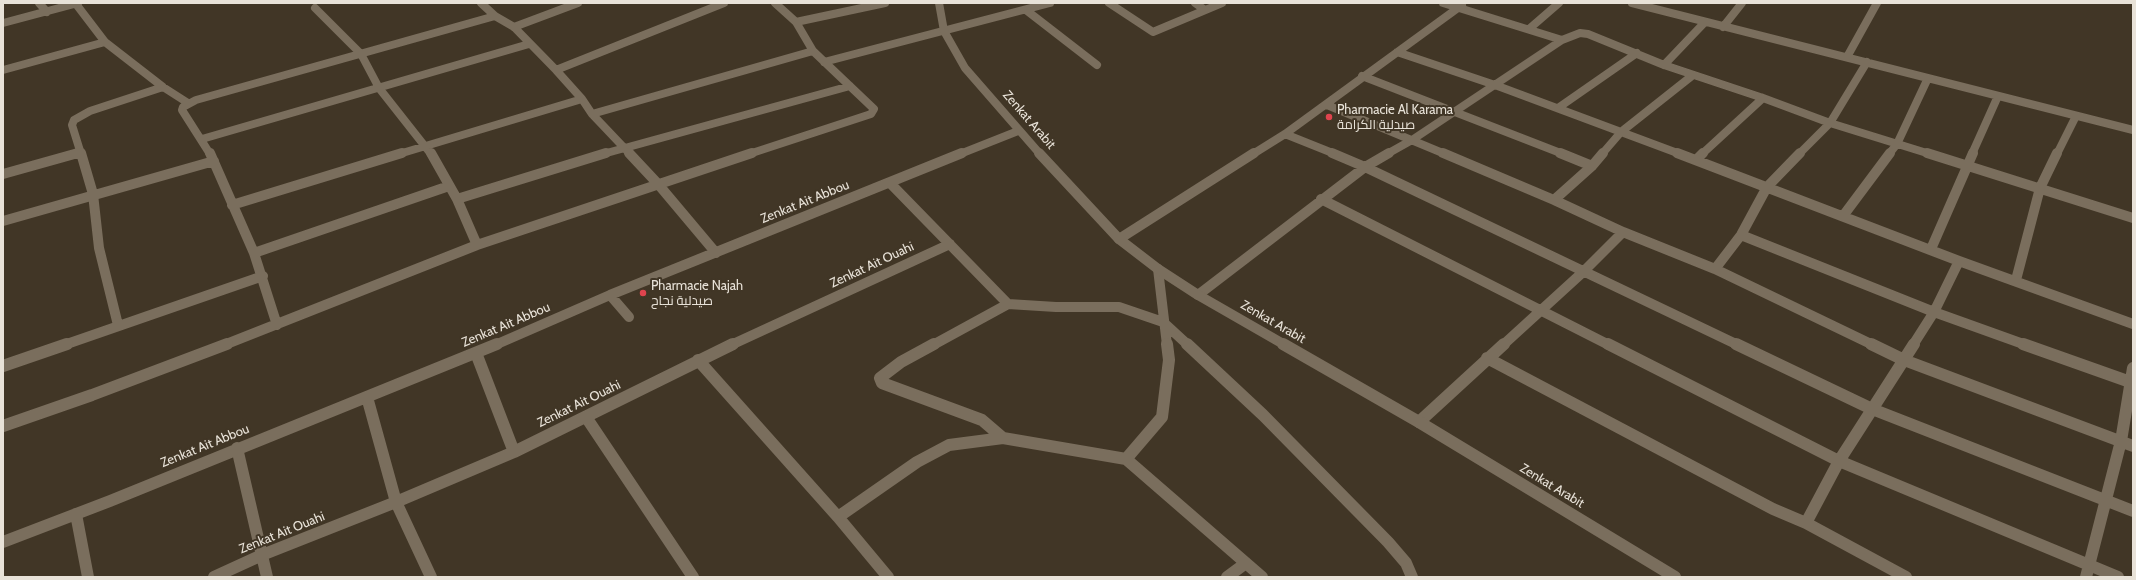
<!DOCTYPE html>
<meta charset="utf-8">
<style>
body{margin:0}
#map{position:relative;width:2136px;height:580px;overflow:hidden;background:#413626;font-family:Cabin,sans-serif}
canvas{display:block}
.frame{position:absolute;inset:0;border:4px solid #e8e2d8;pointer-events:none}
</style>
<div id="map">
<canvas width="2136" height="580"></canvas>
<div class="frame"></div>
</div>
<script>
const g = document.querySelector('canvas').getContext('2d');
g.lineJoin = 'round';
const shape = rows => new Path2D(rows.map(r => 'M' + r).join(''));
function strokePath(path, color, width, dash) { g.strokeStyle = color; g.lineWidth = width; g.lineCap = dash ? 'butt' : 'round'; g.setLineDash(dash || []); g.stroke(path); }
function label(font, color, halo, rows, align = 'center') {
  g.font = font + ' Cabin,Cairo,sans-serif'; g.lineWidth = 4; g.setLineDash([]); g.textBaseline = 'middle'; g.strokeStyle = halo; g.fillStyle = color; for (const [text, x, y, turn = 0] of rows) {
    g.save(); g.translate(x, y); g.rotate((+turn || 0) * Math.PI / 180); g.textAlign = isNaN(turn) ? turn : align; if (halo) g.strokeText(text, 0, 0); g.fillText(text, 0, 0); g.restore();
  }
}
strokePath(shape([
 [39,3,47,12],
 [481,3,495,16,514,27,556,70,582,99,592,114,630,154],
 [1109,3,1153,32,1222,3],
 [1195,3,1205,10],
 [1443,3,1562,40,1580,33,1588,34,1664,65,1763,98,1830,123,1930,154],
 [1632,3,2133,130],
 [76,4,105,42,163,87,188,103],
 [315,8,361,54,379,88,431,154],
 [1026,10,1097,65],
 [796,22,885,3],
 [3,23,78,3],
 [514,27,578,3],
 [1723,27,1742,3],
 [1529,29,1559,3],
 [1397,52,1495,85,1680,154],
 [1847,57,1877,3],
 [824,62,1050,3],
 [1664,65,1705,22],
 [3,70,105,42],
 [556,70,724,3],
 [1362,76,1563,154],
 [1327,105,1445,154],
 [1558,108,1637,53],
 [592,114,813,51],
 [1285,134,1335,154],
 [202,139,529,44],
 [75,154,80,153],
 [81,154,72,125,74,120,90,111,163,87],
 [210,154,182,110,183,107,196,100,495,16],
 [399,154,582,99],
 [603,154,850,86],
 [749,154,871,114,874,109,813,51,796,22,775,3],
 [960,154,1018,131],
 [1253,154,1285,134,1462,5],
 [1387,154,1412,140,1562,40],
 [1602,154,1621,132,1693,75],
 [1702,154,1763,98],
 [1799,154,1830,123,1867,62],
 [1889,154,1897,144,1928,78],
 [1972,154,1998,96],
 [2057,154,2076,116]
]), '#7a6e5d', 8);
strokePath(shape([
 [81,153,93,194,99,248,118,325],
 [210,153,254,253,277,325],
 [431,153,457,199,477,245],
 [629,153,658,184,716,253],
 [1332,153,1365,167,1738,345],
 [1443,153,1554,200,1623,232,1715,269,1873,345],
 [1560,153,1592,166],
 [1677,153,1959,261,2133,324],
 [1927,153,2133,218],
 [1696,160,1703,153],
 [3,174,78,153],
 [890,183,1008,304],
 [457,199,606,153],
 [1321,199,1609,345],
 [1554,200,1592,166,1603,153],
 [232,205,402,153],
 [1843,216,1890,153],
 [3,221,214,161],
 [1741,235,1934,312,2026,345],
 [1119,239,1254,153],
 [1931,249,1973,153],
 [254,253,449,186],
 [1158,269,1167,345],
 [1715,269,1741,235,1767,187,1800,153],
 [2016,280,2040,188,2057,153],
 [610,295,629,317],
 [1198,295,1365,167,1389,153],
 [64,345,263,276],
 [224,345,477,245,752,153],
 [495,345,610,295,962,153],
 [731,345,950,244],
 [933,345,1008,304,1056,307,1119,307,1163,322,1188,345],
 [1503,345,1583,272,1623,232],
 [1913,345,1934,312,1959,261]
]), '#7a6e5d', 10);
strokePath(shape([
 [934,344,901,362,880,378,882,383,982,420,1003,438],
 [1187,344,1263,415,1388,542,1406,563,1412,577],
 [1608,344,1839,461,2118,577],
 [1736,344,1872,409,2133,511],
 [1871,344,1904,360,2133,446],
 [2023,344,2133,383],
 [476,353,514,452],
 [1487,358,1773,509,1806,523,1839,461,1914,344],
 [698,360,838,517,888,577],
 [3,366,67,344],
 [367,397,396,502,431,577],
 [586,417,693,577],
 [1419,422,1504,344],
 [3,426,92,395,227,344],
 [237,448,267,577],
 [1126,459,1162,417,1169,360,1167,344],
 [76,514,88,577],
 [838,517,917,462,949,445,1003,438,1126,459,1262,577],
 [1806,523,1906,577],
 [3,542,110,501,497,344],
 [214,577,262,555,396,502,514,452,733,344],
 [1227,577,1246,563],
 [2086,577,2121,441,2133,368]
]), '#7a6e5d', 12);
strokePath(shape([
 [939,3,944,31,965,68,1040,154]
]), '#7a6e5d', 8);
strokePath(shape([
 [1039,153,1119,239,1158,269,1198,295,1285,345]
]), '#7a6e5d', 10);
strokePath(shape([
 [1283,344,1419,422,1675,577]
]), '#7a6e5d', 12);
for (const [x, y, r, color] of [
 [1329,117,4,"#e0444e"],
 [643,293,4,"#e0444e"]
]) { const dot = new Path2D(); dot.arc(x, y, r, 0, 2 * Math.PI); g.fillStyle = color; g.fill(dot); strokePath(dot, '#413626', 1.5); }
label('13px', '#e8e2d8', '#413626', [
 ["Pharmacie Al Karama",1337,110],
 ["صيدلية الكرامة",1337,125],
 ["Pharmacie Najah",651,286],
 ["صيدلية نجاح",651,301]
], 'left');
label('13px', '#e8e2d8', '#413626', [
 ["Zenkat Arabit",1029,120,49],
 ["Zenkat Ait Abbou",805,202,-22],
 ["Zenkat Ait Ouahi",872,265,-25],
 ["Zenkat Arabit",1273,322,30],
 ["Zenkat Ait Abbou",506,325,-23],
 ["Zenkat Ait Ouahi",579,404,-26],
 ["Zenkat Ait Abbou",205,446,-22],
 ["Zenkat Arabit",1552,486,31],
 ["Zenkat Ait Ouahi",282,533,-22]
]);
</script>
